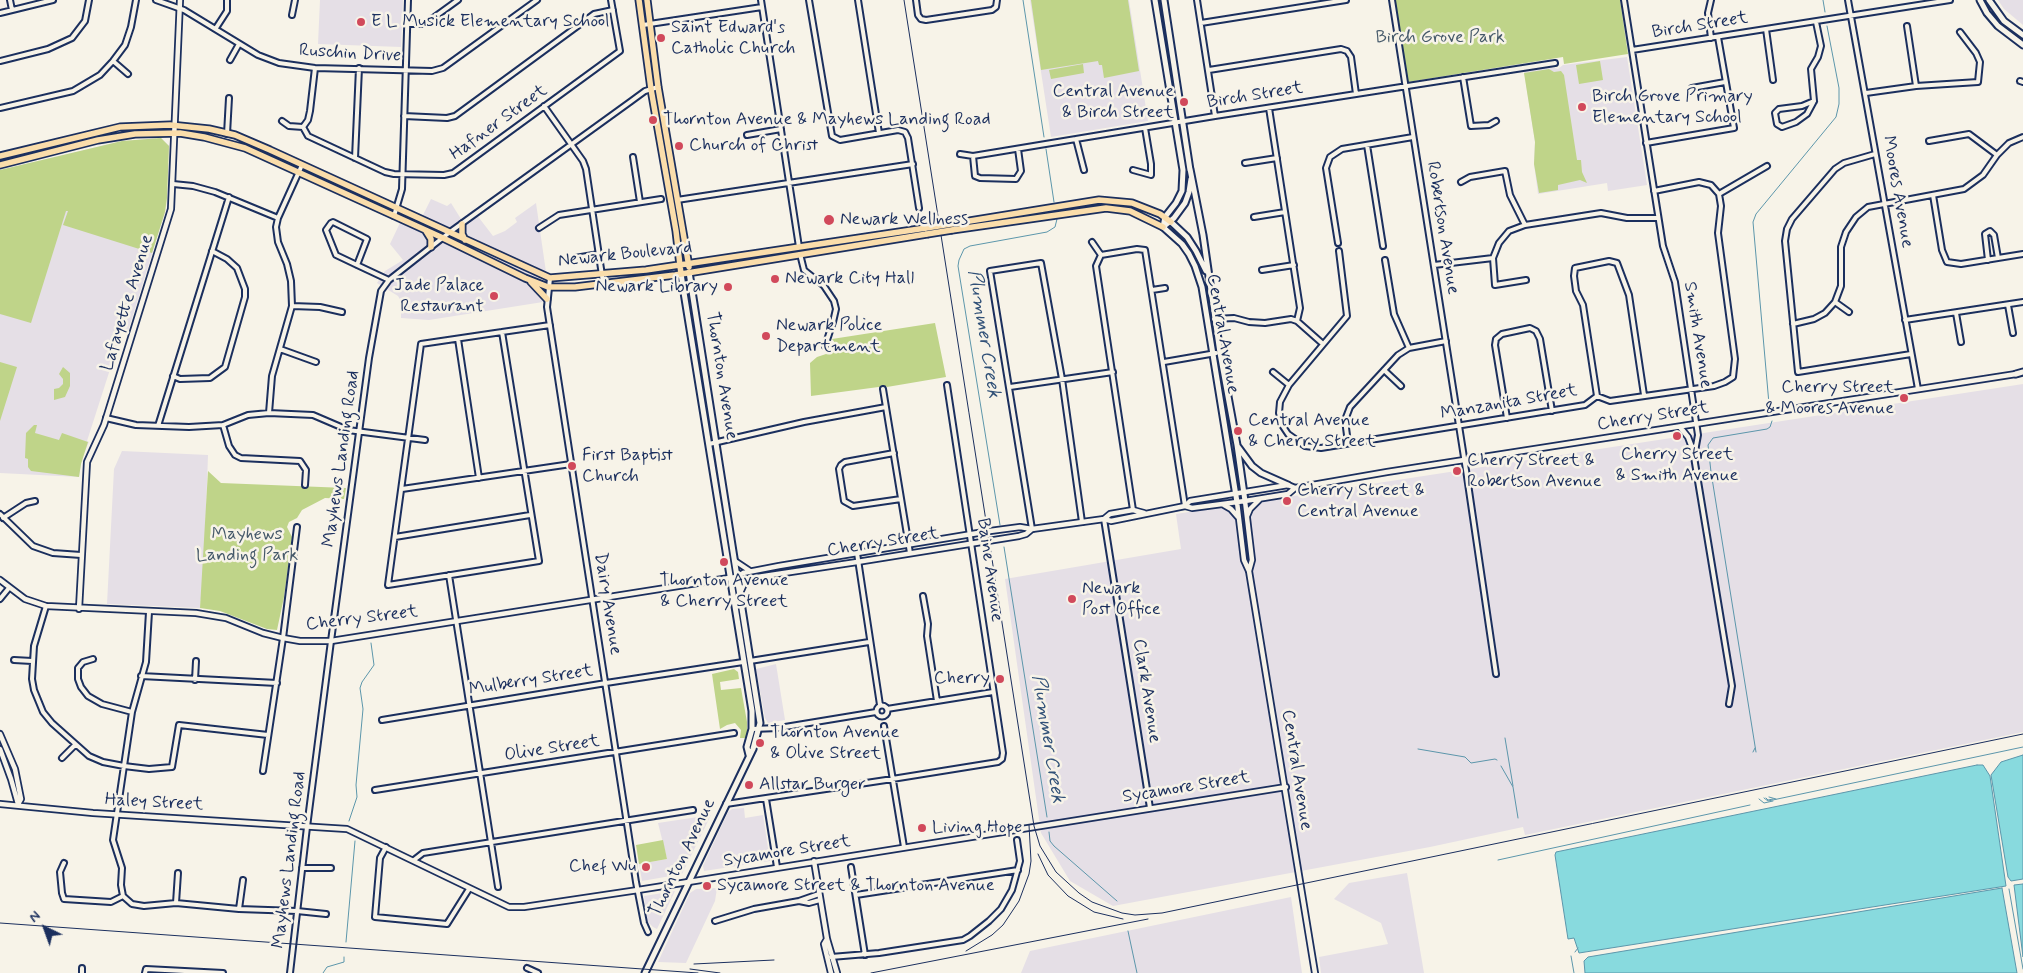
<!DOCTYPE html>
<style>
body{margin:0}
#map{position:relative;width:2023px;height:973px;overflow:hidden;background:#f7f3e8;font-family:Mynerve,sans-serif}
canvas{display:block}
.north{position:absolute;left:20px;top:903px;width:50px;height:50px;-webkit-text-stroke:4px #f7f3e8;paint-order:stroke;rotate:318deg;font-size:14px;font-weight:700;line-height:20px;text-align:center;color:#1b2f5e}
.north::after{content:'';display:block;margin:auto;width:18px;height:22px;background:#1b2f5e;clip-path:polygon(50% 0,100% 100%,50% 72%,0 100%)}
</style>
<div id="map">
<canvas width="2023" height="973"></canvas>
<div class="north">N</div>
</div>
<script>
const g = document.querySelector('canvas').getContext('2d');
g.lineJoin = 'round';
function paint(path, color) { g.fillStyle = color; g.fill(path, 'evenodd'); }
const shape = rows => new Path2D(rows.map(r => 'M' + r).join(''));
function strokePath(path, color, width, dash) { g.strokeStyle = color; g.lineWidth = width; g.lineCap = dash ? 'butt' : 'round'; g.setLineDash(dash || []); g.stroke(path); }
function label(font, color, halo, rows, align = 'center') {
  g.font = font + ' Mynerve,sans-serif'; g.lineWidth = 5; g.setLineDash([]); g.textBaseline = 'middle'; g.strokeStyle = halo; g.fillStyle = color; for (const [text, x, y, turn = 0] of rows) {
    g.save(); g.translate(x, y); g.rotate((+turn || 0) * Math.PI / 180); g.textAlign = isNaN(turn) ? turn : align; if (halo) g.strokeText(text, 0, 0); g.fillText(text, 0, 0); g.restore();
  }
}
paint(shape([
 [320,0,403,0,401,47,318,44],
 [1030,0,1129,0,1148,121,1051,137],
 [1998,0,2023,0,2023,25,2004,9],
 [1627,57,1647,185,1608,191,1607,183,1538,194,1534,164,1535,142,1524,71,1551,67,1558,69,1563,65],
 [161,138,169,146,165,212,128,331,123,329,87,441,89,442,82,458,79,477,0,473,0,170,122,141],
 [431,199,447,206,451,203,461,219,473,210,493,236,505,231,517,222,515,218,536,203,546,272,534,286,543,302,429,320,401,318,401,301,398,296,377,283,385,271,403,260,390,244,407,208,423,215],
 [2023,384,2023,732,1525,835,1523,827,1430,847,1113,906,1070,881,1041,833,1005,579,1181,549,1176,514],
 [122,451,208,455,204,569,200,608,107,604,114,469],
 [776,664,785,720,768,723,765,718,756,669],
 [744,808,745,818,763,815,770,861,704,871,703,866,728,812,732,809],
 [711,815,682,874,642,881,639,864,667,859,658,823],
 [1407,873,1424,973,1321,973,1319,957,1388,944,1381,923,1334,899,1349,883],
 [717,888,715,901,686,963,658,962,690,893,696,889],
 [675,891,657,929,653,927,647,921,644,896],
 [1291,897,1302,973,1021,973,1030,951]
]), '#e5dfe6');
paint(shape([
 [1031,0,1128,0,1139,71,1104,78,1102,65,1099,65,1098,61,1041,70],
 [1395,0,1620,0,1628,54,1564,64,1563,57,1408,82],
 [1600,61,1603,80,1579,84,1576,65],
 [1083,64,1084,73,1051,79,1049,70],
 [1549,69,1554,72,1561,71,1564,75,1577,160,1581,160,1582,172,1587,183,1580,180,1558,185,1558,190,1539,193,1534,164,1535,142,1524,73],
 [161,138,169,146,167,198,165,212,152,253,63,225,68,211,66,211,31,323,0,314,0,170,122,141],
 [935,323,946,377,887,387,886,386,811,396,810,363,817,357,832,352,836,344,832,339],
 [0,362,17,367,0,421],
 [63,367,70,373,70,386,65,397,54,400,54,389,59,388,63,384,63,379,59,374],
 [34,425,37,425,35,433,59,440,62,433,88,442,81,464,79,477,31,471,28,467,28,459,25,458,26,433],
 [208,471,221,483,346,488,344,499,325,498,302,510,297,518,289,522,287,527,292,537,291,545,284,597,277,630,267,629,220,611,200,608],
 [734,669,738,672,739,679,720,682,721,690,741,688,747,722,747,738,740,738,741,730,735,723,727,725,720,729,712,674],
 [663,840,667,859,639,864,636,845]
]), '#bfd489');
const water = shape([
 [2023,755,2023,879,2011,881,2008,877,1991,775,2001,762,2023,755],
 [1977,765,1983,765,1990,776,2006,886,1579,953,1574,938,1568,939,1555,855,1556,852,1977,765],
 [2023,884,2023,957,2014,885,2023,884],
 [2002,888,2017,973,1585,973,1584,961,1588,957,2002,888]
]);
paint(water, '#88dade');
strokePath(water, '#5c96ab', 1);
strokePath(shape([
 [1023,0,1044,137],
 [1823,0,1825,12],
 [1046,149,1054,202],
 [1769,404,1753,222,1756,214,1836,117,1839,104,1839,88,1827,26],
 [1000,525,958,266,959,260,964,249,970,246,1047,232,1055,227,1057,219],
 [1004,547,1047,817],
 [1505,738,1513,786],
 [1418,749,1465,757,1471,763,1495,759,1497,760],
 [1753,752,1755,748],
 [1756,752,1711,472,1708,445,1713,438,1767,429,1770,427,1772,421],
 [1501,766,1513,787,1518,818],
 [1769,797,1776,799],
 [1764,798,1768,801,2023,747],
 [1766,798,1768,800,1773,799],
 [1759,799,1764,803,1773,801],
 [349,821,357,797,356,785,363,709,360,688,362,682,374,665,371,643],
 [1049,832,1050,841,1054,846,1117,901],
 [1498,860,1750,805],
 [2009,889,2023,969],
 [1128,931,1137,973],
 [346,942,355,841],
 [1575,952,1578,948],
 [1571,956,1574,973],
 [323,973,327,967,344,962,344,957]
]), '#5c96ab', 1);
const minor = shape([
 [10,0,12,10],
 [156,0,184,10,258,55,279,63,315,68,432,71,443,68,537,0],
 [761,0,799,247],
 [809,0,832,136,840,140,898,130,905,132,908,138,919,208],
 [858,0,879,133],
 [916,0,918,15,921,19,926,20,992,10,996,7,997,0],
 [1197,0,1215,116],
 [1392,0,1466,470,1496,674],
 [1624,0,1663,246,1675,282,1691,389,1698,435,1694,457,1732,686,1729,704],
 [1711,0,1708,13,1711,38],
 [1848,0,1918,389],
 [0,13,53,0],
 [292,15,295,0],
 [1201,23,1346,0],
 [407,24,422,24,429,21,458,0],
 [643,25,762,7],
 [1907,26,1916,86],
 [216,28,227,11,227,0],
 [1766,29,1773,80],
 [1632,50,1950,0],
 [230,60,239,44],
 [0,61,48,49,72,38,85,21,89,0],
 [113,61,128,74],
 [1209,70,1341,49,1347,51,1351,57,1356,94],
 [1463,77,1471,126,1489,125,1496,121],
 [2020,81,2023,82],
 [1692,88,1725,82],
 [1866,93,1916,86,1978,82,1980,62,1976,53,1960,32],
 [1814,101,1802,106,1779,109,1775,113,1777,124,1782,127,1796,122,1807,114,1814,101,1811,69,1818,57,1821,46,1816,22],
 [544,106,583,161,586,169,603,282],
 [0,108,73,91,100,75,113,61,125,45,131,27,136,0],
 [1269,108,1300,308,1297,321],
 [404,116,447,118,455,116,594,14,613,10],
 [282,121,289,126,303,127],
 [303,127,308,136,385,172,394,174,444,175,453,173,620,51,611,0],
 [303,127,308,120,310,111,315,68],
 [227,134,229,98],
 [747,135,781,129],
 [1076,139,1084,170],
 [1929,141,1969,134,1997,155],
 [1646,143,1734,128,1718,37],
 [1367,145,1383,246],
 [960,154,973,156,1215,116,1555,63],
 [1875,154,1844,163,1835,169,1792,219,1787,229,1785,241,1798,372,1911,354],
 [973,156,975,176,980,178,1016,179,1021,171,1018,149],
 [633,157,640,202],
 [355,158,359,68],
 [1245,163,1277,158],
 [1133,170,1151,175,1151,164,1145,128],
 [1461,182,1470,177,1505,171,1510,195,1525,225],
 [173,184,193,186,215,192,278,218],
 [1719,194,1767,166],
 [1933,195,1942,250,1947,262,1961,264,2023,254],
 [677,200,913,164],
 [394,216,402,189,408,0],
 [1254,217,1285,212],
 [539,228,559,215,661,199],
 [1092,242,1101,255],
 [1338,243,1326,168,1330,157,1342,149,1413,137],
 [1339,251,1347,316,1289,385,1280,402,1279,413,1282,425,1288,434,1305,446,1321,448,1585,405,1597,396,1610,401,1714,386,1725,382,1733,377,1735,359,1718,233,1721,206,1719,194,1711,185,1699,182,1654,191],
 [800,254,804,270,824,286,834,301,836,309,833,322,825,346],
 [1101,255,1137,249,1145,250,1185,506],
 [1101,255,1096,266,1133,510],
 [1493,258,1495,285,1526,280],
 [1385,260,1394,314,1409,348],
 [1988,260,1985,234,1990,231,1994,235,1998,258],
 [571,261,575,258,599,254],
 [357,265,367,239,333,222,331,223,326,230,336,255,357,265,389,280],
 [1434,265,1493,258,1499,243,1509,231,1525,225,1601,213,1627,218,1658,218],
 [1262,270,1294,265],
 [550,278,547,307,636,882,644,923,648,932],
 [1152,290,1165,288],
 [1835,302,1849,312],
 [2008,305,2013,333],
 [292,306,320,307,342,312],
 [1956,313,1961,342],
 [1214,319,1234,318,1249,322,1265,323,1291,319,1297,321,1323,344],
 [1905,320,2023,302],
 [1793,324,1814,319,1825,313,1835,302,1841,286,1841,247,1846,232,1856,217,1868,207,1964,189,1983,175,1997,155,2009,143,2023,137],
 [502,332,539,561,388,585,421,344,502,332,550,325],
 [458,339,479,478],
 [280,349,316,362],
 [1164,362,1216,353],
 [1384,370,1401,386],
 [1273,372,1289,385],
 [173,376,180,379,210,378,225,367,245,297,245,289,237,268,227,259,212,251],
 [1010,387,1113,372],
 [883,389,910,553],
 [1597,396,1583,305,1576,291,1574,276,1575,268,1609,261,1617,263,1629,295,1644,395],
 [269,413,272,376,292,306,291,281,287,264,278,242,276,227,278,218,302,165],
 [106,418,136,425,189,427,223,425,248,415,269,413,313,415,348,430,425,440],
 [1507,418,1495,345,1496,339,1502,334,1530,328,1536,331,1540,339,1552,411],
 [223,425,229,446,235,455,241,458,300,461,306,470,305,485],
 [158,426,229,197],
 [1348,443,1345,420,1350,407,1398,355,1409,348,1446,341],
 [709,444,804,422,886,407],
 [894,453,845,462,841,465,839,469,844,501,853,506,901,499],
 [402,489,571,464],
 [0,514,33,546,53,553,81,555],
 [3,518,26,503,35,501],
 [1104,519,1150,808],
 [1032,529,990,271,1041,263,1062,379,1082,522],
 [395,537,530,515],
 [857,553,880,705],
 [449,575,498,887],
 [923,596,928,624,927,636,937,701],
 [0,599,9,588],
 [46,606,34,646,32,679,34,690,43,712,52,723,89,756,103,762,124,766,149,769,172,767,179,725,268,735],
 [93,659,83,662,78,668,78,679,81,687,88,696,102,704,132,712],
 [14,660,32,661],
 [750,661,869,642],
 [141,676,277,683],
 [195,680,196,661],
 '876.5 711a5.5 5.5 0 1 1 11 0a5.5 5.5 0 1 1-11 0Z',
 [887,709,993,692],
 [382,720,606,683,743,662],
 [884,726,904,847],
 [752,729,779,728,876,712],
 [62,758,75,745],
 [263,771,283,638,297,527],
 [375,790,734,733],
 [766,799,777,867],
 [726,804,886,780,998,762,1002,759,1003,753,947,385],
 [386,847,380,858,375,917,447,924,469,889],
 [414,860,423,853,693,810],
 [64,863,60,872,62,893,64,899,111,902,123,896],
 [851,867,865,955],
 [302,868,331,868],
 [856,895,1018,870],
 [123,896,121,885,122,868,113,840,132,712,146,662,149,612],
 [123,896,132,904,144,906,176,903,239,909,297,911,326,914],
 [799,901,809,903,820,900],
 [176,903,178,873],
 [239,909,243,880],
 [715,921,754,909,799,901,819,894],
 [831,957,879,953,963,940,970,936,989,921,1001,909,1012,890,1020,861,1017,840],
 [527,968,538,973],
 [82,973,82,968],
 [145,973,146,969,223,973],
 [290,973,307,827,331,641,369,358,381,291,389,280,450,232,630,102,645,91,658,87]
]);
const tertiary = shape([
 [1680,427,1688,437,1694,453],
 [1245,501,1252,560,1249,571],
 [1237,502,1244,560,1249,571,1315,973],
 [1224,505,1231,509,1238,517],
 [1185,506,1190,501,1288,485,1295,488],
 [1247,516,1250,509,1260,499],
 [1104,519,1110,514,1133,510,1144,513],
 [735,561,750,571],
 [737,577,743,573,779,566,990,531,1020,527,1032,529,1104,519,1111,521,1185,506,1192,508,1245,501,1288,494,1295,488,1387,472,2016,374],
 [0,580,25,599,46,606,196,613,226,618,263,633,283,638,300,641,331,641,729,578,737,577,744,579,857,562,1019,536,1026,534,1032,529],
 [740,593,744,584,751,578],
 [79,609,87,462,104,425,171,209,180,0],
 [0,734,15,769,21,799,18,804],
 [0,749,11,779,18,804],
 [0,804,93,813,347,829,509,907,524,907,638,890,1286,787],
 [814,861,827,939,837,973],
 [827,939,824,944,831,973]
]);
const secondary = shape([
 [1155,0,1183,170,1182,191,1176,203,1165,217,1163,227],
 [1164,0,1190,170],
 [1980,0,1987,13,1998,26,2023,45],
 [1989,0,2004,21,2023,35],
 [1190,169,1203,235,1220,353,1237,445,1245,501],
 [1171,222,1187,237,1196,251,1206,271],
 [1163,227,1182,244,1189,254,1195,266,1202,287,1237,502],
 [1163,227,1174,218,1185,203,1189,192,1191,179],
 [681,274,752,711,752,729,747,747,749,755],
 [2016,374,2023,372],
 [1238,447,1252,466,1261,473,1288,485],
 [645,973,753,749,760,723,689,272]
]);
const primary = shape([
 [639,0,651,89,676,231,681,274],
 [647,0,658,87,689,267],
 [0,156,120,127,170,125,209,129,235,135,270,150,550,278,646,270,926,228],
 [0,165,98,140,135,134,180,133,204,137,245,148,443,238,525,278,548,287,575,287,675,275,927,234],
 [462,224,462,234,465,240],
 [951,224,1099,200,1132,203,1160,214,1171,222],
 [952,230,1106,208,1130,211,1163,227],
 [426,231,431,239,431,247],
 [531,282,547,299]
]);
strokePath(minor, '#1b2f5e', 8);
strokePath(tertiary, '#1b2f5e', 8);
strokePath(secondary, '#1b2f5e', 9);
strokePath(primary, '#1b2f5e', 9);
strokePath(minor, '#f7f3e8', 4);
strokePath(tertiary, '#f7f3e8', 4.5);
strokePath(secondary, '#f7f3e8', 5);
strokePath(primary, '#faddab', 5.5);
strokePath(shape([
 [904,0,1034,826,1040,846,1056,872,1079,893,1092,902,1122,913,1135,915,1162,913,2023,734],
 [1038,854,1048,875,1068,896,1094,912,1123,919],
 [0,923,698,973],
 [966,951,992,935,1003,925,1019,901,1029,874,1031,861,1029,825],
 [694,964,774,960],
 [690,969,720,973],
 [871,973,1148,919]
]), '#1b2f5e', 1);
const primaryBridge = shape([
 [926,228,951,224],
 [927,234,952,230]
]);
strokePath(primaryBridge, '#1b2f5e', 9, []);
strokePath(primaryBridge, '#faddab', 5.5);
for (const [x, y, r, color] of [
 [361,22,5,"#d1495b"],
 [661,38,5,"#d1495b"],
 [1184,102,5,"#d1495b"],
 [1582,107,5,"#d1495b"],
 [653,120,5,"#d1495b"],
 [679,146,5,"#d1495b"],
 [829,220,6,"#d1495b"],
 [775,279,5,"#d1495b"],
 [728,287,5,"#d1495b"],
 [494,296,5,"#d1495b"],
 [766,336,5,"#d1495b"],
 [1904,398,5,"#d1495b"],
 [1238,431,5,"#d1495b"],
 [1677,436,5,"#d1495b"],
 [572,466,5,"#d1495b"],
 [1457,471,5,"#d1495b"],
 [1287,501,5,"#d1495b"],
 [724,562,5,"#d1495b"],
 [1072,599,5,"#d1495b"],
 [1000,679,5,"#d1495b"],
 [760,743,5,"#d1495b"],
 [749,785,5,"#d1495b"],
 [922,828,5,"#d1495b"],
 [646,867,5,"#d1495b"],
 [707,886,5,"#d1495b"]
]) { const dot = new Path2D(); dot.arc(x, y, r, 0, 2 * Math.PI); g.fillStyle = color; g.fill(dot); strokePath(dot, '#f7f3e8', 2); }
label('18px', '#1b2f5e', '#f7f3e8', [
 ["E L Musick Elementary School",371,22],
 ["Saint Edward's",671,28],
 ["Catholic Church",671,49],
 ["Central Avenue",1174,92,"right"],
 ["& Birch Street",1174,113,"right"],
 ["Birch Grove Primary",1592,97],
 ["Elementary School",1592,118],
 ["Thornton Avenue & Mayhews Landing Road",663,120],
 ["Church of Christ",689,146],
 ["Newark Wellness",840,220],
 ["Newark City Hall",785,279],
 ["Jade Palace",484,286,"right"],
 ["Restaurant",484,307,"right"],
 ["Newark Library",718,287,"right"],
 ["Newark Police",776,326],
 ["Department",776,347],
 ["Cherry Street",1894,388,"right"],
 ["& Moores Avenue",1894,409,"right"],
 ["Central Avenue",1248,421],
 ["& Cherry Street",1248,442],
 ["Cherry Street",1677,455,"center"],
 ["& Smith Avenue",1677,476,"center"],
 ["First Baptist",582,456],
 ["Church",582,477],
 ["Cherry Street &",1467,461],
 ["Robertson Avenue",1467,482],
 ["Cherry Street &",1297,491],
 ["Central Avenue",1297,512],
 ["Thornton Avenue",724,581,"center"],
 ["& Cherry Street",724,602,"center"],
 ["Newark",1082,589],
 ["Post Office",1082,610],
 ["Cherry",990,679,"right"],
 ["Thornton Avenue",770,733],
 ["& Olive Street",770,754],
 ["Allstar Burger",759,785],
 ["Living Hope",932,828],
 ["Chef Wu",636,867,"right"],
 ["Sycamore Street & Thornton Avenue",717,886]
], 'left');
label('18px', '#1b2f5e', '#f7f3e8', [
 ["Birch Street",1700,26,-9],
 ["Ruschin Drive",350,54,3],
 ["Birch Street",1255,96,-9],
 ["Hafner Street",499,123,-36],
 ["Moores Avenue",1897,192,80],
 ["Robertson Avenue",1442,228,81],
 ["Newark Boulevard",625,255,-6],
 ["Lafayette Avenue",128,303,-73],
 ["Central Avenue",1222,334,80],
 ["Smith Avenue",1697,335,81],
 ["Thornton Avenue",721,376,81],
 ["Manzanita Street",1509,403,-10],
 ["Cherry Street",1653,417,-9],
 ["Mayhews Landing Road",342,459,-82],
 ["Cherry Street",883,543,-9],
 ["Baine Avenue",989,570,82],
 ["Dairy Avenue",607,604,81],
 ["Cherry Street",362,619,-7],
 ["Mulberry Street",531,681,-9],
 ["Clark Avenue",1146,691,81],
 ["Olive Street",552,749,-9],
 ["Central Avenue",1296,770,81],
 ["Sycamore Street",1186,788,-9],
 ["Haley Street",154,803,3],
 ["Sycamore Street",787,852,-9],
 ["Thornton Avenue",683,858,-64],
 ["Mayhews Landing Road",290,860,-83]
]);
label('18px', '#445869', '#f7f3e8', [
 ["Birch Grove Park",1440,38],
 ["Mayhews",247,535],
 ["Landing Park",247,556]
]);
label('italic 19px', '#315178', '#f7f3e8', [
 ["Plummer Creek",983,334,81],
 ["Plummer Creek",1047,739,81]
]);
</script>
